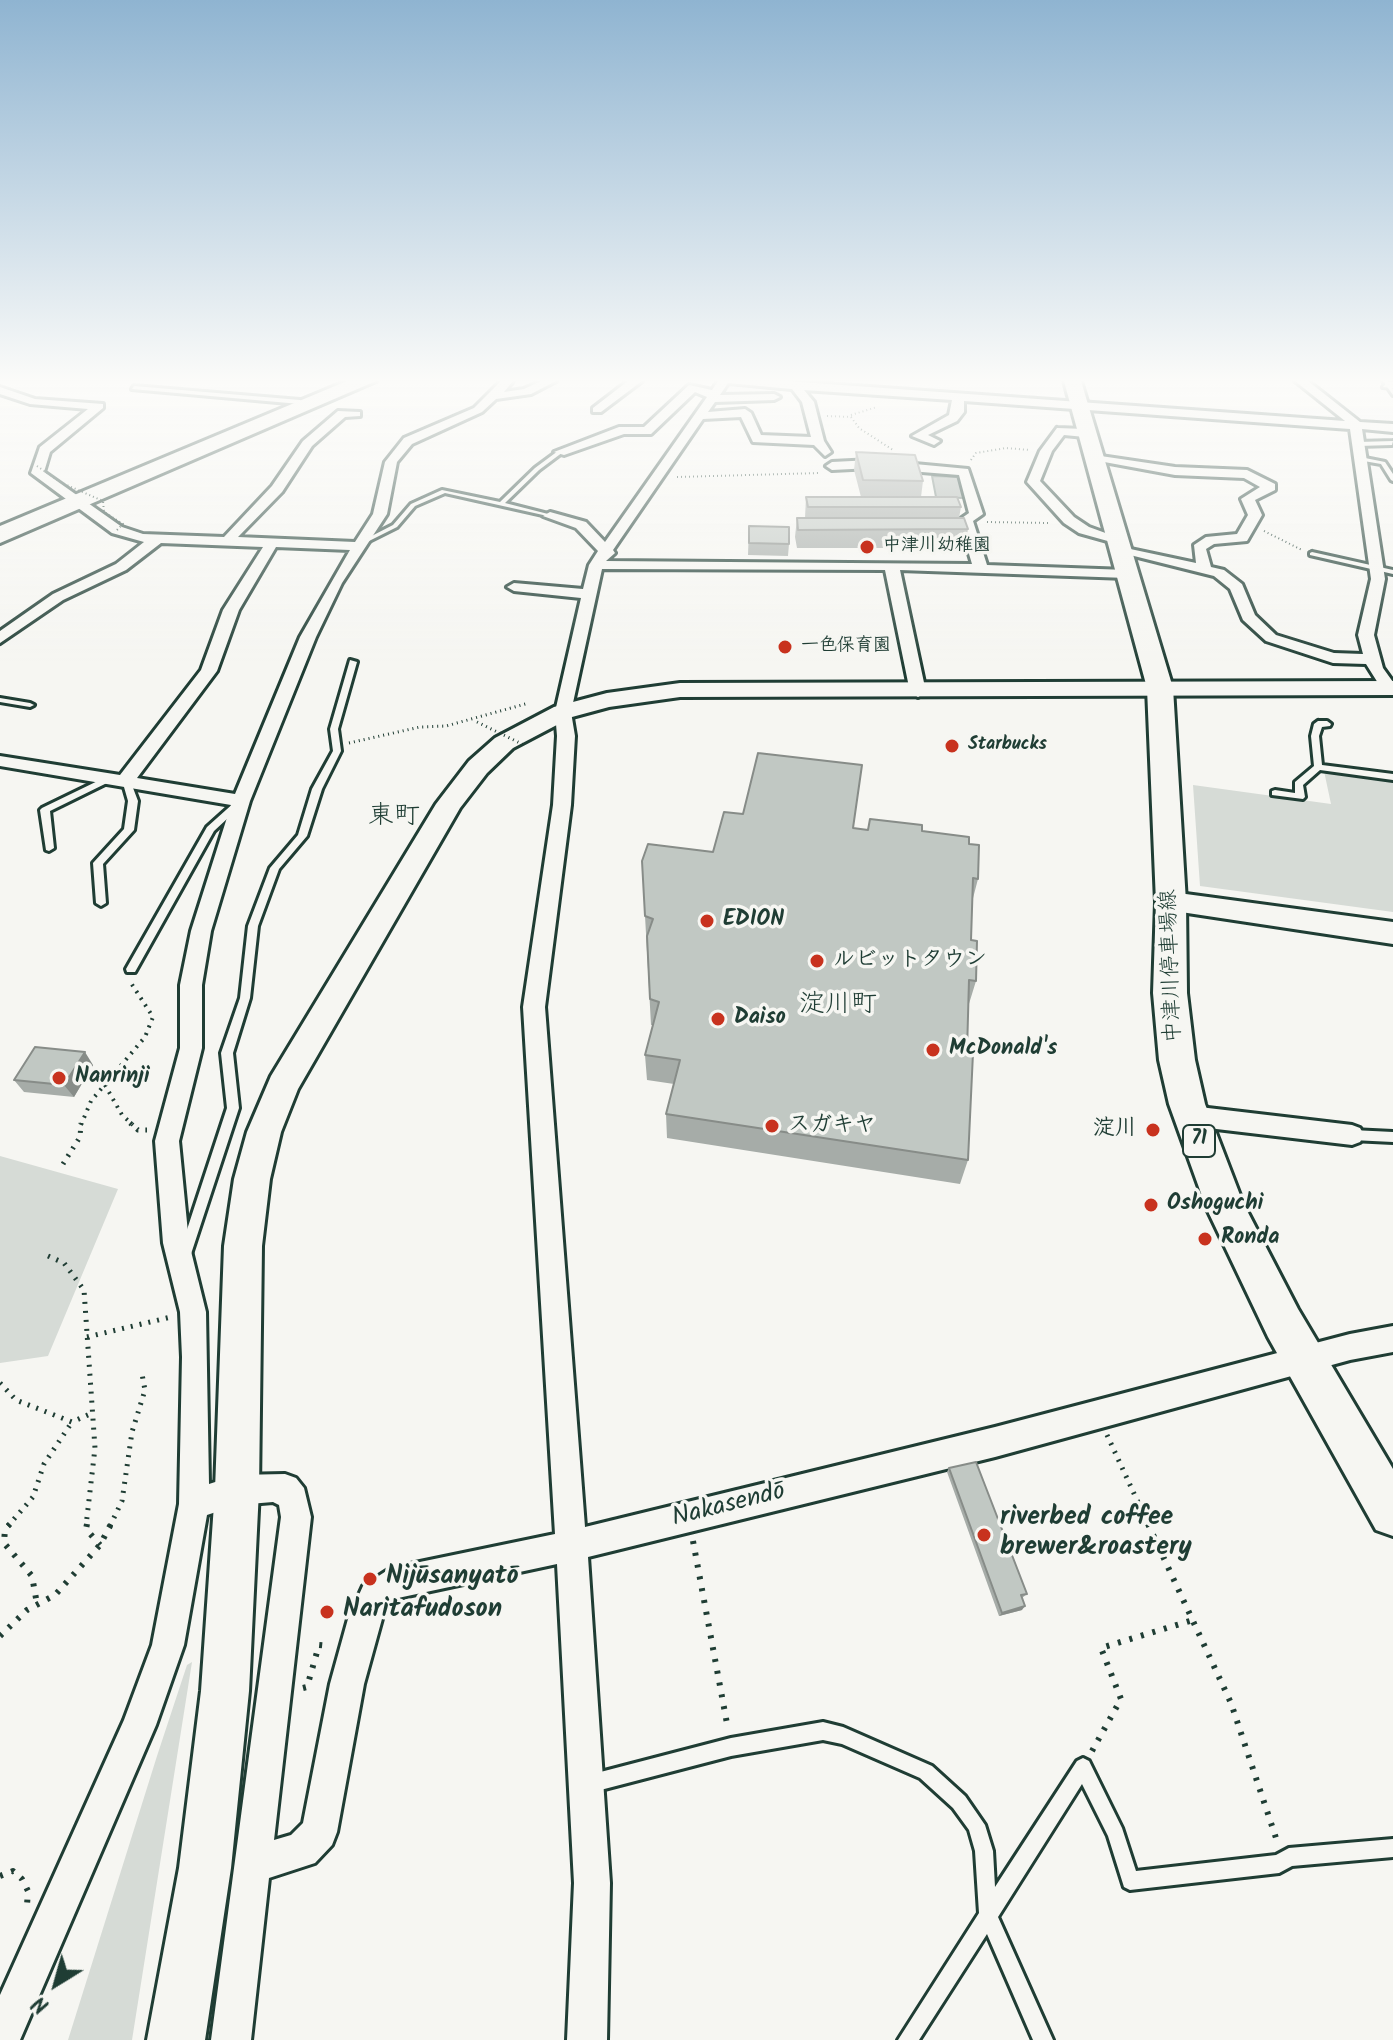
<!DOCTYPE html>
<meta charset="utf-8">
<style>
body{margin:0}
#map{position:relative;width:1393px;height:2040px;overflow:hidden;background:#f6f6f2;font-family:Kalam,sans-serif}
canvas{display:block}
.north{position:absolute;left:16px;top:1944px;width:80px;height:80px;-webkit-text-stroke:6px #f6f6f2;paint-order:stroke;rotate:217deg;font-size:22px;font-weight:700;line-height:32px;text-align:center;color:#1f3d34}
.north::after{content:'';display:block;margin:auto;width:28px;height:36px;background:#1f3d34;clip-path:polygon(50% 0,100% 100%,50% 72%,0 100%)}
</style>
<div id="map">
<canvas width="1393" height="2040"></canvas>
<div class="north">N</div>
</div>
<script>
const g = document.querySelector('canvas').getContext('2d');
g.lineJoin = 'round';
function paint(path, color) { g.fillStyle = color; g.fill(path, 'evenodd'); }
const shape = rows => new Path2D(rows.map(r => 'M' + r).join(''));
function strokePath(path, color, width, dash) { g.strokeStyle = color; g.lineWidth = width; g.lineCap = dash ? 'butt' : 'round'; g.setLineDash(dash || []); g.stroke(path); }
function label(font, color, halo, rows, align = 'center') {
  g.font = font + ' Kalam,"Klee One",sans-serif'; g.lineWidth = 7; g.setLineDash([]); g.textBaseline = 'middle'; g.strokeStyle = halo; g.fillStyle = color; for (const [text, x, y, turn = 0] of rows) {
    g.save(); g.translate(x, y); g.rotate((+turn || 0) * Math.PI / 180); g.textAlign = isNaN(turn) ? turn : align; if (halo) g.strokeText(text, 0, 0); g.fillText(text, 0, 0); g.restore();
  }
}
paint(shape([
 [1324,771,1393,780,1393,912,1200,886,1193,785,1331,804],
 [0,1156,118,1189,48,1356,0,1363],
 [192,1662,132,2040,68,2040,157,1756,187,1665]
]), '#d6dbd6');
const water = shape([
 [932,476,959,477,964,498,936,497,932,476]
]);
paint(water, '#aab3ae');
strokePath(water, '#72847d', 2);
const lane = shape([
 [1383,381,1388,381,1393,389,1393,395,1383,381],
 [134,386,300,400,303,402,300,404,132,389,134,386],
 [1393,441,1392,445,1358,446,1355,444,1358,442,1393,441],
 [558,451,563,452,539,470,505,503,552,515,552,517,445,493,415,506,397,527,363,544,358,543,393,525,411,504,442,490,500,502,535,468,558,451],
 [1360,457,1385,462,1393,474,1393,481,1391,480,1381,464,1358,460,1358,458,1360,457],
 [1312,552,1393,570,1393,574,1310,555,1310,553,1312,552],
 [350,660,357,662,338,729,341,751,322,789,307,836,279,869,258,926,250,998,233,1053,239,1108,191,1254,190,1258,185,1260,180,1258,179,1254,227,1108,221,1053,240,998,248,926,270,868,298,835,312,789,333,751,330,729,350,660],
 [0,698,30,703,34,705,30,707,0,702,0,698],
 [1318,721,1327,721,1331,724,1330,726,1322,727,1319,736,1322,765,1393,774,1393,780,1320,770,1303,785,1305,797,1303,799,1272,795,1272,791,1275,790,1295,793,1295,782,1314,766,1311,736,1314,724,1318,721],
 [110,775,113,776,113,780,50,811,54,848,49,851,46,850,40,810,42,808,110,775],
 [126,777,130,780,138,801,134,830,103,864,106,903,101,906,96,903,93,863,124,829,128,801,122,780,126,777],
 [239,800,244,803,242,805,214,831,135,972,127,972,126,969,207,827,236,801,239,800],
 [1352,1130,1393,1132,1393,1142,1352,1140,1348,1139,1346,1135,1348,1131,1352,1130],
 [823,1722,843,1727,932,1766,965,1796,985,1825,993,1851,995,1887,1077,1761,1083,1758,1089,1761,1122,1828,1136,1871,1276,1855,1289,1848,1393,1839,1393,1857,1292,1866,1279,1873,1130,1890,1124,1887,1108,1836,1082,1784,998,1917,1053,2040,1033,2040,987,1934,919,2040,898,2040,979,1913,975,1851,969,1830,953,1808,920,1778,842,1744,823,1740,731,1756,589,1793,583,1790,580,1784,583,1778,589,1775,731,1738,823,1722]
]);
const street = shape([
 [501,381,513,381,504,392,524,389,541,381,556,381,531,394,496,399,482,412,412,444,397,462,387,514,342,583,316,637,250,801,211,931,202,985,202,1048,179,1141,189,1243,206,1312,209,1484,237,1475,285,1474,296,1478,304,1488,311,1517,274,1840,291,1835,303,1823,330,1684,348,1619,363,1586,391,1568,555,1534,523,1007,553,805,557,736,555,712,581,598,514,591,507,587,514,583,583,589,589,565,598,551,576,528,543,516,550,512,586,522,605,542,707,397,695,392,651,434,624,434,564,455,554,452,619,427,644,427,689,385,712,390,718,381,786,381,1345,421,1295,381,1308,381,1360,422,1393,424,1393,432,1362,429,1385,579,1374,635,1383,668,1393,682,1393,692,1383,691,1366,664,1333,663,1266,641,1243,620,1230,589,1214,576,1114,551,1121,547,1196,563,1194,545,1206,537,1237,534,1248,515,1241,499,1260,487,1244,478,1175,475,1088,459,1094,455,1175,467,1247,470,1275,484,1275,490,1255,500,1262,515,1247,541,1214,544,1206,549,1211,567,1224,570,1242,584,1255,615,1276,635,1334,653,1363,654,1358,635,1371,579,1350,429,964,401,964,412,957,421,928,435,940,441,934,445,912,436,949,415,952,400,804,390,814,402,824,441,831,452,825,456,814,445,753,442,741,417,703,419,613,550,615,553,606,561,972,564,959,520,969,513,959,475,872,468,832,470,826,466,832,462,872,460,968,469,983,514,973,521,987,565,1127,570,1134,574,1127,578,900,570,926,692,918,697,910,692,885,570,602,569,571,712,575,736,571,805,545,1007,585,1527,995,1427,1350,1334,1393,1326,1393,1352,1350,1360,995,1457,588,1557,610,1883,607,2040,567,2040,574,1883,557,1564,398,1598,385,1608,364,1684,337,1832,332,1845,315,1863,269,1878,251,2040,211,2040,281,1517,279,1505,273,1502,237,1505,207,1515,184,1645,156,1725,20,2040,0,2040,0,1995,124,1720,152,1645,179,1504,182,1357,180,1312,163,1243,155,1141,180,1048,180,985,191,931,231,805,0,766,0,756,120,775,201,670,223,610,263,547,161,543,126,570,63,600,0,643,0,631,53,594,116,564,144,542,112,533,31,473,40,447,88,409,30,404,0,394,0,387,35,399,103,404,103,408,50,452,44,472,122,527,143,534,224,537,272,486,303,441,338,411,360,412,360,416,345,417,312,446,282,492,238,537,355,542,373,514,385,462,404,438,474,408,501,381],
 [728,383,792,389,802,402,811,437,761,435,751,413,745,409,708,412,715,402,774,400,780,397,774,394,720,395,728,383],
 [276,547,350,550,300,637,235,794,137,778,217,671,239,610,276,547],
 [628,381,642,381,601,412,593,412,593,408,628,381],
 [1387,382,1393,382,1393,388,1383,387,1387,382],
 [1057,428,1085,429,1091,433,1085,437,1064,435,1052,451,1040,481,1074,517,1089,527,1122,539,1122,545,1079,533,1064,523,1027,482,1040,451,1057,428],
 [1191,1106,1352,1125,1360,1128,1364,1135,1360,1142,1352,1145,1191,1126,1183,1123,1179,1116,1183,1109,1191,1106]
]);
const secondary = shape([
 [1393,681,1393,695,680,697,609,707,572,717,513,748,487,773,460,808,298,1089,281,1132,270,1179,262,1246,259,1490,249,1691,231,1868,205,2040,147,2040,179,1868,201,1691,215,1490,224,1246,234,1179,247,1132,271,1076,436,804,469,761,495,738,554,707,607,693,680,683,1393,681],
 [1171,892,1393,922,1393,944,1161,909,1156,902,1161,895,1171,892]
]);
const primary = shape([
 [1064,381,1081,381,1173,688,1186,902,1187,993,1195,1060,1205,1104,1243,1203,1298,1309,1393,1469,1393,1536,1376,1530,1268,1337,1206,1207,1169,1104,1159,1060,1153,993,1156,902,1147,688,1064,381]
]);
const highway = shape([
 [347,381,376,381,0,543,0,526,347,381]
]);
strokePath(lane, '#1f3d34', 6);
strokePath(street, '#1f3d34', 6);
strokePath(secondary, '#1f3d34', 6);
strokePath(primary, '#1f3d34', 6);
strokePath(highway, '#1f3d34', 6);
strokePath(shape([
 [851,415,877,407],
 [827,416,851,417,859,428,893,450],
 [971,460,976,453,1006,448,1030,450],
 [677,477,820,473],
 [987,522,1050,523],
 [1264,531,1302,550]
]), '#1f3d34', 2, [1, 3]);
strokePath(shape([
 [349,743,420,727,446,726,529,703]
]), '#1f3d34', 3, [1, 4]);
strokePath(shape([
 [105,1085,122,1115,133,1125],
 [81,1125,91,1101,145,1037,153,1017,131,983]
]), '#1f3d34', 4, [2, 6]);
strokePath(shape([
 [130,1123,138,1130,147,1130],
 [63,1164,80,1137,81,1123],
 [48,1256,64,1263,84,1290,95,1448,86,1526],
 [87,1337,171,1317],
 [0,1383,16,1400,72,1422,90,1414],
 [1107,1435,1149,1526],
 [8,1526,33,1497,44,1464,72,1422],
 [110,1526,122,1501,132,1432,145,1390,142,1374]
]), '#1f3d34', 5, [2, 7]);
strokePath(shape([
 [10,1524,5,1529,4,1543,32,1576,37,1604],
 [87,1524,86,1529,100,1545],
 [1148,1524,1231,1703,1278,1844],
 [693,1541,728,1729],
 [0,1636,27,1610,55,1595,100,1545,111,1524],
 [303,1688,307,1687,319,1645,329,1646],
 [1092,1751,1121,1699,1101,1648,1193,1620],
 [0,1876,13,1871,22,1879,28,1891,27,1905]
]), '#1f3d34', 6, [3, 9]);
paint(lane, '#f6f6f2');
paint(street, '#f6f6f2');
paint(secondary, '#f6f6f2');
paint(primary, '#f6f6f2');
paint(highway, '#f6f6f2');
strokePath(shape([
 [37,466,62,483,103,501,104,512,123,524,117,530]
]), '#1f3d34', 2, [1, 3]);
strokePath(shape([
 [477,722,524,745]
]), '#1f3d34', 3, [1, 4]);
paint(shape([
 [856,452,923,481,921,497,961,507,959,518,968,529,965,548,797,548,795,537,797,518,805,518,806,497,861,497,854,470],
 [749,526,789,544,788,556,748,555],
 [743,814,868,830,922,831,969,844,978,879,972,902,971,940,976,981,968,1007,967,1052,968,1160,960,1184,667,1138,666,1114,674,1084,647,1080,645,1055,653,1025,651,1025,642,861,713,852],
 [93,1065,74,1097,24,1092,14,1080],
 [949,1468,1027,1594,1022,1598,1022,1610,999,1616,947,1472]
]), '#a6aca8');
paint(shape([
 [85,1052,93,1065,74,1097,64,1085],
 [1025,1606,1022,1610,999,1616,1002,1613]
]), '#878c88');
const building = shape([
 [856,452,915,455,923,481,863,480,856,452],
 [806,497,957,497,961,507,808,507,806,497],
 [797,518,964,518,968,529,798,530,797,518],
 [749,526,789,527,789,544,749,543,749,526],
 [758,753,862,765,853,828,868,830,870,819,922,825,922,831,969,837,969,844,979,845,978,879,973,878,971,940,977,941,976,981,969,980,967,1052,973,1053,968,1160,666,1114,680,1060,645,1055,659,1002,650,999,647,936,653,919,645,916,642,861,648,844,713,852,724,812,743,814,758,753],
 [35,1047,85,1052,64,1085,14,1080,35,1047],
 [976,1462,1027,1594,1021,1595,1025,1606,1002,1613,949,1468,976,1462]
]);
paint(building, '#c1c8c3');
strokePath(building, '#878c88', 2);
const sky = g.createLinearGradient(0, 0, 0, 667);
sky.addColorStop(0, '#8fb4d1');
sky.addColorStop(0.57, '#fbfbf9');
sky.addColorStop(1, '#fbfbf900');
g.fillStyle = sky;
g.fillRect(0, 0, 1393, 667);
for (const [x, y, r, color] of [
 [867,547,8,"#c8321e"],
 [785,647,8,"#c8321e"],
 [952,746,8,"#c8321e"],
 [707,921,8,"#c8321e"],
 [817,961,8,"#c8321e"],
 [718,1019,8,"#c8321e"],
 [933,1050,8,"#c8321e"],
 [59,1078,8,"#c8321e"],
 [772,1126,8,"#c8321e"],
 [1153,1130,8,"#c8321e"],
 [1151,1205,8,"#c8321e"],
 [1205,1239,8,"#c8321e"],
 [984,1535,8,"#c8321e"],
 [370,1579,8,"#c8321e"],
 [327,1612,8,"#c8321e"]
]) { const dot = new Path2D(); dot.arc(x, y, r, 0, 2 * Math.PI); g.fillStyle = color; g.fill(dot); strokePath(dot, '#f6f6f2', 3); }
label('bold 18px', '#1f3d34', '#f6f6f2', [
 ["中津川幼稚園",883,547],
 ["一色保育園",801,647],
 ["Starbucks",968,746]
], 'left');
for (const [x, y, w] of [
 [1199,1141,32]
]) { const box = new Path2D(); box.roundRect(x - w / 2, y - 16, w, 32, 6); g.fillStyle = '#f6f6f2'; g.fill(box); strokePath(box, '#1f3d34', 2); }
label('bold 20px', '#1f3d34', null, [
 ["71",1199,1141]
]);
label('bold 22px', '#1f3d34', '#f6f6f2', [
 ["EDION",723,921],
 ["ルビットタウン",833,961],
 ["Daiso",734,1019],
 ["McDonald's",949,1050],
 ["Nanrinji",75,1078],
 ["スガキヤ",788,1126],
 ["淀川",1137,1130,"right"],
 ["Oshoguchi",1167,1205],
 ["Ronda",1221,1239]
], 'left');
label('22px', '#1f3d34', '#f6f6f2', [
 ["中津川停車場線",1173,966,-92]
]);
label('26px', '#1f3d34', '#f6f6f2', [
 ["東町",394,819],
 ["淀川町",838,1007]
]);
label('26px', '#1f3d34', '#f6f6f2', [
 ["Nakasendō",729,1507,-14]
]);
label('bold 26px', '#1f3d34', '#f6f6f2', [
 ["riverbed coffee",1000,1520],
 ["brewer&roastery",1000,1550],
 ["Nijūsanyatō",386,1579],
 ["Naritafudoson",343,1612]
], 'left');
</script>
